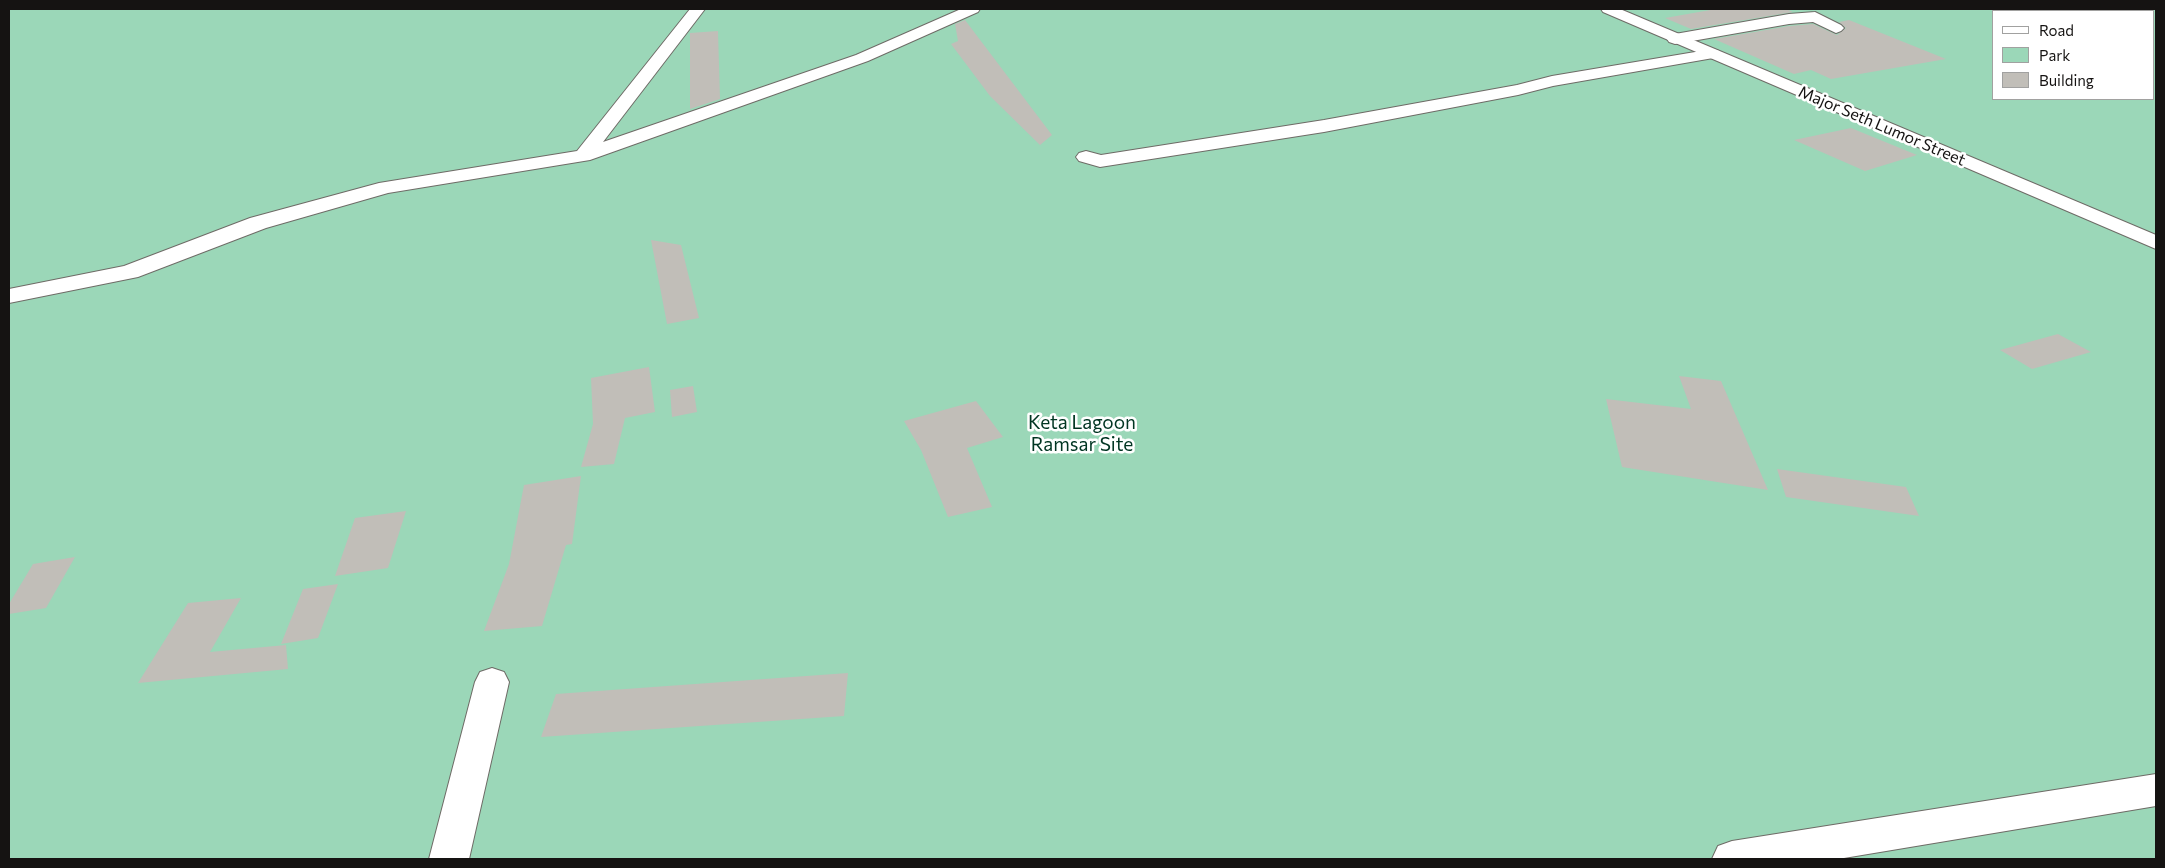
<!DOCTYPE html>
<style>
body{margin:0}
#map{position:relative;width:2165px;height:868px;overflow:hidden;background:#f6f3ed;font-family:Commissioner,sans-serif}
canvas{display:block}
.frame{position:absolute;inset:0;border:10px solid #151312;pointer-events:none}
.legend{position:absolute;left:1992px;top:10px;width:162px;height:90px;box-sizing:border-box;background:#fff;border:1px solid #a1a1a0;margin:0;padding:6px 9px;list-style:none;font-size:15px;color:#151312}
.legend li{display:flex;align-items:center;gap:10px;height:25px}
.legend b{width:25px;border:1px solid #a1a1a0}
</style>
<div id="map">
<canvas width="2165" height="868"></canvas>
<div class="frame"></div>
<ul class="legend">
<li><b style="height:6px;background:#fff"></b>Road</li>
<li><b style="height:14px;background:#9bd7b8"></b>Park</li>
<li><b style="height:14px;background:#c1beb8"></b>Building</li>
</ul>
</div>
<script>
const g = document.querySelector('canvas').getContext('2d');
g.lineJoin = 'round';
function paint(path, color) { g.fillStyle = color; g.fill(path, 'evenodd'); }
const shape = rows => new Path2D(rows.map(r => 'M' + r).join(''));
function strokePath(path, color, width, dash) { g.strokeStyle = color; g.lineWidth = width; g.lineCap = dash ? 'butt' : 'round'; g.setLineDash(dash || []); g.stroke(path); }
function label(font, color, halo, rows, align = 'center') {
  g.font = font + ' Commissioner,sans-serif'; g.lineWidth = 5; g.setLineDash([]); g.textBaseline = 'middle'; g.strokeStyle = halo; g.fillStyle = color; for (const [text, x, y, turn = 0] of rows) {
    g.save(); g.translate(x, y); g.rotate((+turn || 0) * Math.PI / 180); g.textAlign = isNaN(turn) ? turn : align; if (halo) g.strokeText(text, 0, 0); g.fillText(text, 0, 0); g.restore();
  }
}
paint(shape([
 [9,9,2156,9,2156,859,9,859],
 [1994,11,2154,11,2154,99,1994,99]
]), '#9bd7b8');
paint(shape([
 [1716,9,1786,9,1793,12,1691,29,1665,18],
 [965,20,1052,135,1040,145,990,96,951,44,958,41,955,24],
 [1849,20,1946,59,1831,79,1811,70,1794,74,1714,39,1789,26,1813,24,1837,35,1846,28,1839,22],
 [718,31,720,99,690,109,690,33],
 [1851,128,1917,155,1865,171,1794,140],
 [651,240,681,245,699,318,667,324],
 [2058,334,2091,352,2032,369,2000,350],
 [649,367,655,412,625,418,614,464,581,467,593,424,591,378],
 [1679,376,1721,381,1768,490,1622,467,1606,399,1691,409],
 [693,386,697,412,672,417,670,390],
 [976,401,1003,437,967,448,992,507,948,517,921,450,904,421],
 [1777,469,1906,487,1919,516,1786,497],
 [581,476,572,544,566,545,542,626,484,631,509,564,524,485],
 [406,511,388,568,335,576,355,518],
 [75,557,46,608,9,614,9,604,33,564],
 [338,584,318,638,281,644,303,589],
 [241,598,210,652,286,645,288,669,138,683,188,603],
 [848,673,844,716,541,737,556,694]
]), '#c1beb8');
const street = shape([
 [690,9,705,9,603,142,856,55,961,9,980,9,978,12,868,61,590,160,388,193,266,228,138,277,9,303,9,289,124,266,250,218,379,183,577,151,690,9],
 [1815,12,1841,25,1844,28,1841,31,1836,33,1813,22,1789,24,1675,44,1669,42,1667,39,1669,36,1675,34,1789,14,1815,12],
 [1713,49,1719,51,1721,54,1719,57,1553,86,1518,95,1324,132,1100,167,1079,161,1076,157,1079,153,1086,151,1101,155,1324,120,1517,85,1552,76,1713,49],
 [492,668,504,672,509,682,469,859,429,859,475,682,480,672,492,668],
 [2156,774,2156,806,1838,859,1712,859,1718,846,1732,841,2156,774]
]);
const secondary = shape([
 [1601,9,1620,9,2156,235,2156,249,1603,12,1601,9]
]);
strokePath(street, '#6e6b66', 2);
strokePath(secondary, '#6e6b66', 2);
paint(street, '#fff');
paint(secondary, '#fff');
label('16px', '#151312', '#fff', [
 ["Major Seth Lumor Street",1882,126,23]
]);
label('19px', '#013522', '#fff', [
 ["Keta Lagoon",1082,423],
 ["Ramsar Site",1082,445]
]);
</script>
